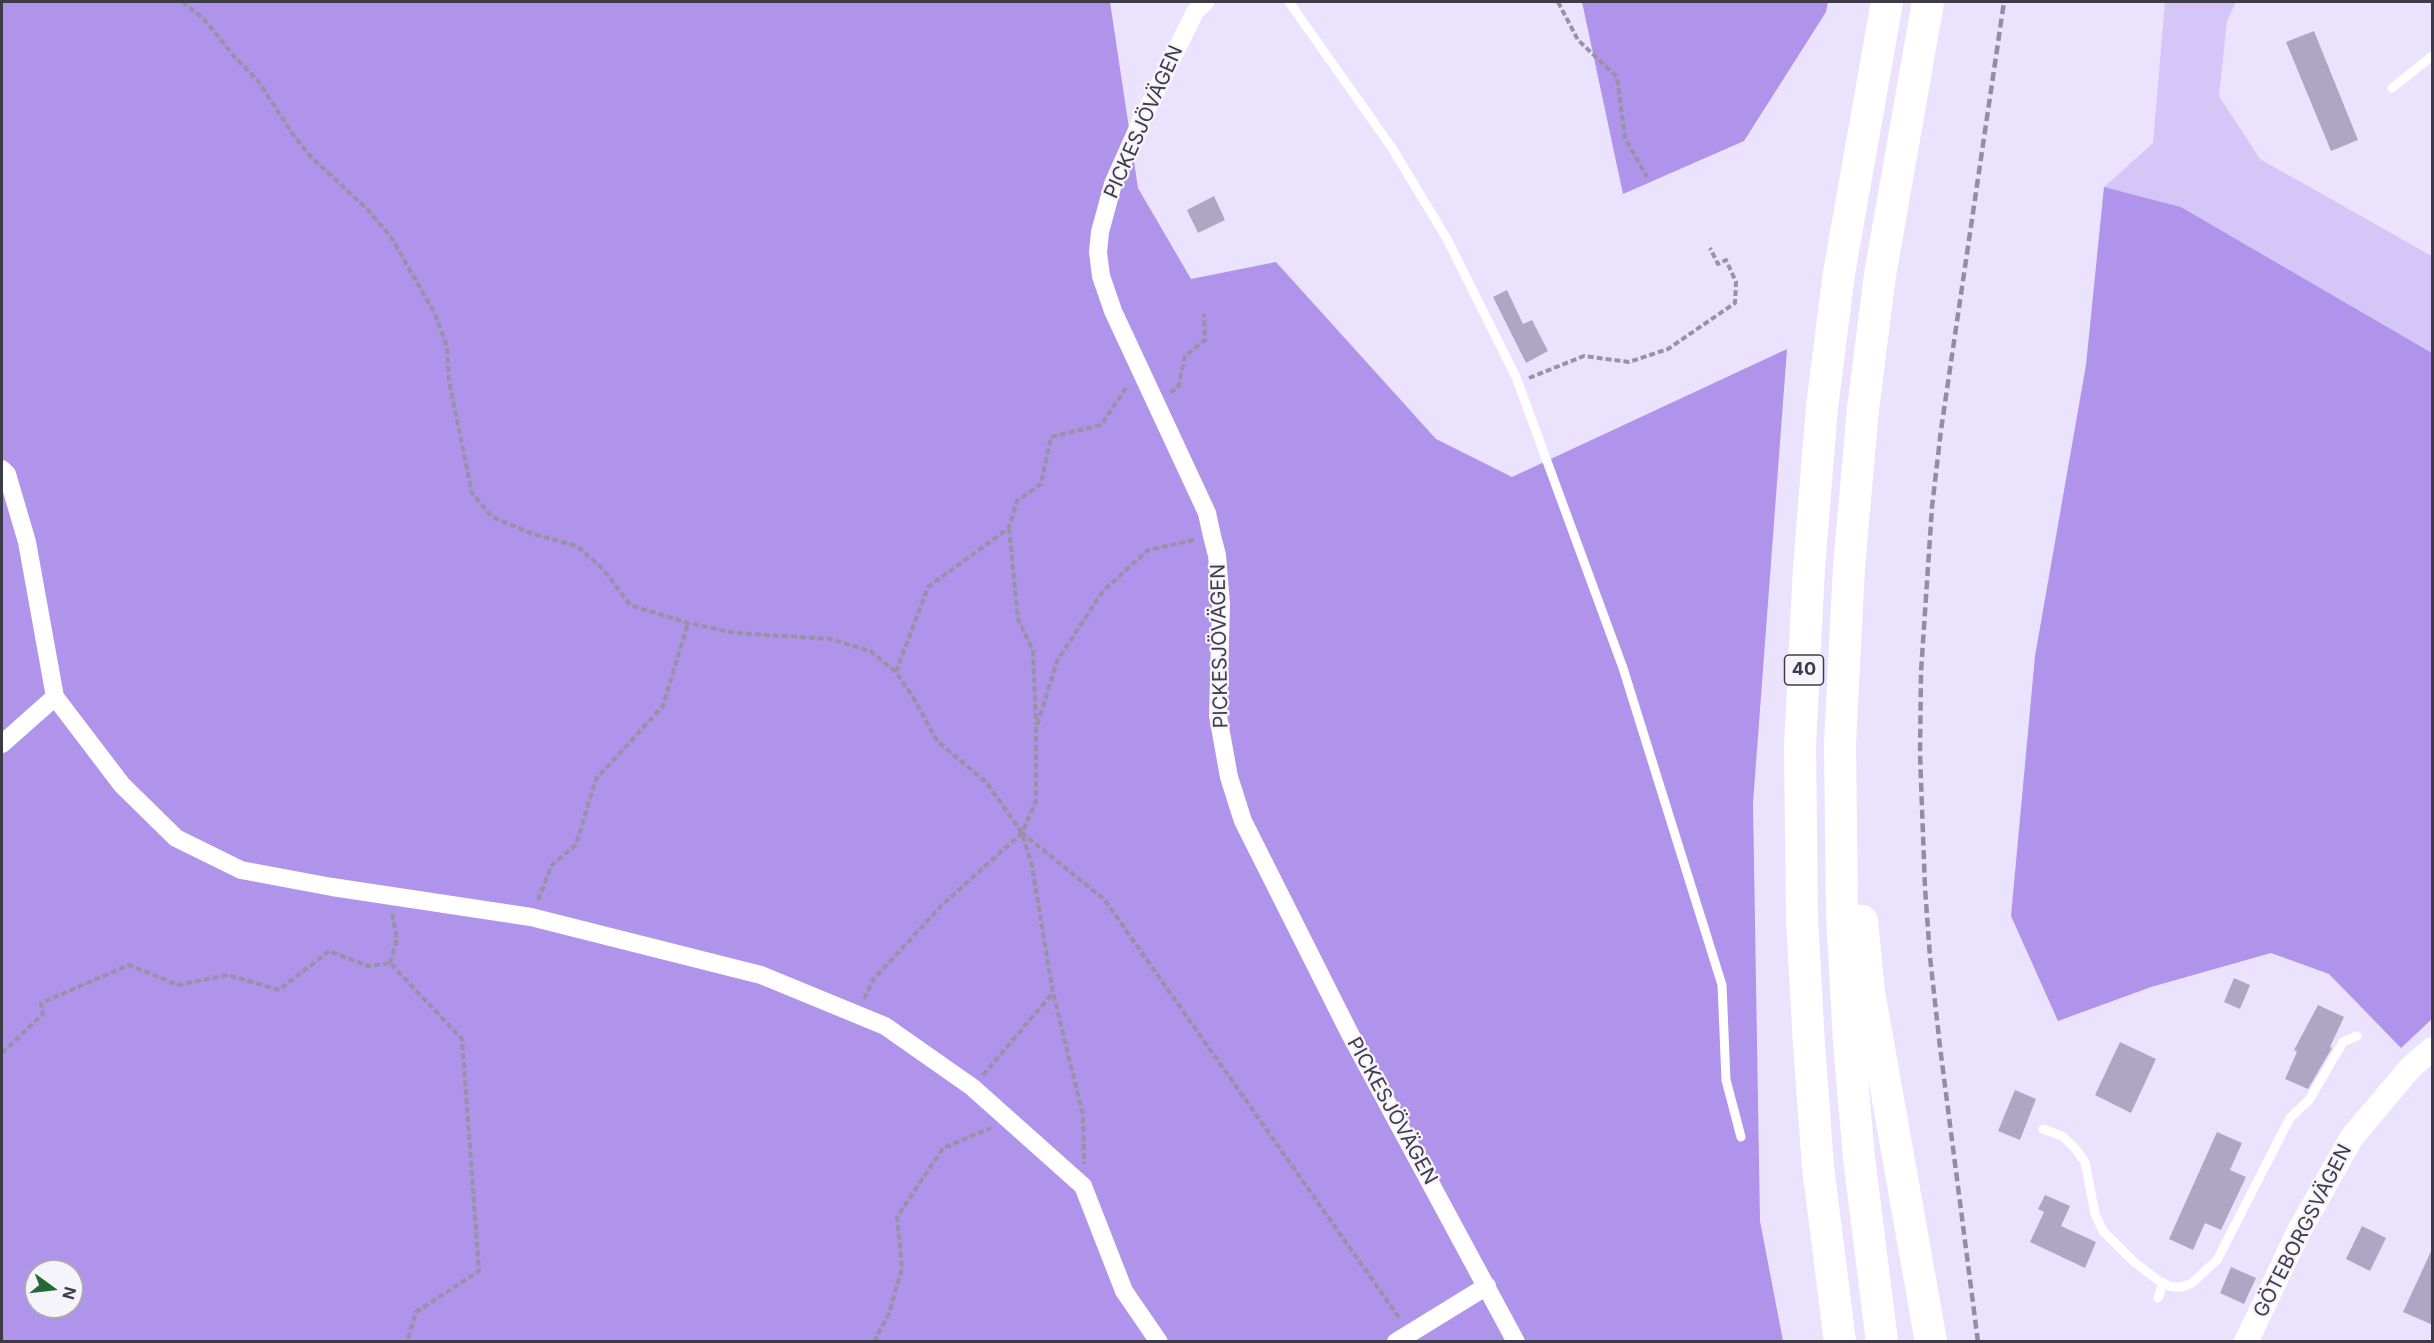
<!DOCTYPE html>
<meta charset="utf-8">
<style>
body{margin:0}
#map{position:relative;width:2434px;height:1343px;overflow:hidden;background:#ebe3fe;font-family:Inter,sans-serif}
canvas{display:block}
.frame{position:absolute;inset:0;border:3px solid #3e3b48;pointer-events:none}
.north{position:absolute;left:24px;top:1259px;width:60px;height:60px;box-sizing:border-box;background:#f6f4fb;border:2px solid #acaab3;border-radius:50%;rotate:105deg;font-size:16px;font-weight:700;line-height:24px;text-align:center;color:#3e3b48}
.north::after{content:'';display:block;margin:auto;width:21px;height:27px;background:#246935;clip-path:polygon(50% 0,100% 100%,50% 72%,0 100%)}
</style>
<div id="map">
<canvas width="2434" height="1343"></canvas>
<div class="frame"></div>
<div class="north">N</div>
</div>
<script>
const g = document.querySelector('canvas').getContext('2d');
g.lineJoin = 'round';
function paint(path, color) { g.fillStyle = color; g.fill(path, 'evenodd'); }
const shape = rows => new Path2D(rows.map(r => 'M' + r).join(''));
function strokePath(path, color, width, dash) { g.strokeStyle = color; g.lineWidth = width; g.lineCap = dash ? 'butt' : 'round'; g.setLineDash(dash || []); g.stroke(path); }
function label(font, color, halo, rows, align = 'center') {
  g.font = font + ' Inter,sans-serif'; g.lineWidth = 4.5; g.setLineDash([]); g.textBaseline = 'middle'; g.strokeStyle = halo; g.fillStyle = color; for (const [text, x, y, turn = 0] of rows) {
    g.save(); g.translate(x, y); g.rotate((+turn || 0) * Math.PI / 180); g.textAlign = isNaN(turn) ? turn : align; if (halo) g.strokeText(text, 0, 0); g.fillText(text, 0, 0); g.restore();
  }
}
paint(shape([
 [2165,2,2236,2,2227,21,2219,96,2260,159,2430,255,2432,254,2432,353,2181,207,2104,187,2153,143]
]), '#d5c6f8');
paint(shape([
 [2,2,1110,2,1138,188,1191,279,1276,262,1436,439,1512,477,1787,349,1753,803,1760,1221,1783,1341,2,1342],
 [36,1271,72,1271,72,1307,36,1307],
 [1582,2,1828,2,1826,12,1744,141,1623,194],
 [2104,187,2181,207,2432,353,2432,1019,2401,1048,2329,974,2271,953,2151,987,2058,1021,2011,916,2035,656,2086,365]
]), '#b093eb');
paint(shape([
 [2314,31,2358,140,2331,151,2286,42],
 [1214,196,1225,220,1198,233,1187,210],
 [1507,290,1523,324,1532,320,1548,351,1526,363,1493,297],
 [2234,978,2250,985,2240,1009,2224,1002],
 [2318,1005,2344,1017,2330,1047,2332,1048,2308,1089,2285,1079,2297,1052,2294,1050],
 [2120,1042,2156,1059,2131,1113,2095,1095],
 [2015,1090,2036,1099,2020,1140,1998,1131],
 [2217,1132,2242,1143,2230,1170,2246,1177,2221,1230,2205,1223,2193,1250,2169,1239],
 [2045,1195,2070,1206,2061,1226,2096,1242,2085,1268,2030,1242,2044,1212,2038,1209],
 [2362,1226,2386,1238,2370,1271,2346,1259],
 [2433,1247,2433,1325,2403,1312],
 [2231,1267,2256,1278,2244,1304,2220,1293]
]), '#afa6c6');
strokePath(shape([
 [182,2,203,18,233,55,258,81,294,136,311,157,367,209,391,237,435,314,447,347,449,381,472,493,492,517,533,534,577,546,603,569,630,605,688,623,735,633,831,639,870,651,896,672,913,697,937,741,987,783,1022,833,1032,866,1053,993,1083,1115,1084,1164],
 [1558,2,1578,40,1617,77,1625,138,1647,177],
 [1529,378,1584,356,1629,362,1668,349,1735,303,1736,282,1726,260,1718,264,1710,248],
 [1170,392,1178,388,1185,356,1205,340,1204,314],
 [1009,528,1018,619,1033,651,1036,725],
 [1194,540,1148,550,1103,591,1057,661,1036,729,1036,801,1022,833,1104,899,1400,1319],
 [896,672,928,587,1009,528,1017,501,1041,484,1051,437,1101,425,1128,385],
 [538,900,552,865,576,845,596,779,663,706,688,623],
 [390,963,397,939,392,914],
 [864,999,873,980,942,905,1022,833],
 [2,1053,43,1014,41,1003,129,965,178,985,228,975,279,990,329,951,368,966,390,963,462,1039,479,1271,416,1312,407,1342],
 [983,1075,1052,994],
 [874,1342,889,1313,902,1268,897,1217,943,1148,991,1128]
]), '#9792a6', 4, [6, 3]);
strokePath(shape([
 [1289,2,1392,148,1447,239,1516,377,1623,668,1722,985,1726,1080,1741,1137],
 [2392,88,2432,56],
 [2043,1129,2062,1136,2074,1147,2085,1162,2095,1214,2103,1231,2133,1261,2159,1281,2172,1287,2182,1287,2192,1283,2217,1260,2290,1118,2309,1100,2343,1042,2357,1036],
 [2158,1298,2163,1283]
]), '#fff', 9);
strokePath(shape([
 [1205,2,1195,12,1142,119,1113,184,1100,232,1098,252,1101,276,1113,311,1207,513,1212,536,1217,555,1221,604,1218,716,1229,777,1243,821,1350,1034,1516,1342],
 [2,469,7,474,27,542,55,697,122,785,176,838,241,870,332,887,531,917,761,975,885,1026,972,1087,1083,1186,1124,1291,1159,1342],
 [2,744,55,697],
 [1396,1342,1487,1286]
]), '#fff', 18);
strokePath(shape([
 [2246,1342,2299,1231,2352,1137,2411,1067,2432,1049]
]), '#fff', 24);
strokePath(shape([
 [1862,921,1869,992,1931,1342],
 [1840,1342,1818,1167,1809,1045,1802,919,1800,746,1809,567,1822,407,1839,273,1887,2],
 [1882,1342,1859,1158,1849,1042,1842,914,1840,744,1849,567,1863,409,1880,275,1928,2]
]), '#fff', 32);
strokePath(shape([
 [1978,1342,1940,1047,1930,957,1925,888,1920,754,1921,672,1932,507,1941,430,2004,2]
]), '#928da1', 4.5, [9, 4.5]);
for (const [x, y, w] of [
 [1804,670,39]
]) { const box = new Path2D(); box.roundRect(x - w / 2, y - 15, w, 30, 4.5); g.fillStyle = '#f6f4fb'; g.fill(box); strokePath(box, '#3e3b48', 1.5); }
label('bold 18px', '#3e3b48', null, [
 ["40",1804,670]
]);
label('20px', '#3e3b48', '#f6f4fb', [
 ["PICKESJÖVÄGEN",1144,122,-66],
 ["PICKESJÖVÄGEN",1220,646,-91],
 ["PICKESJÖVÄGEN",1392,1111,61],
 ["GÖTEBORGSVÄGEN",2303,1231,-63]
]);
</script>
